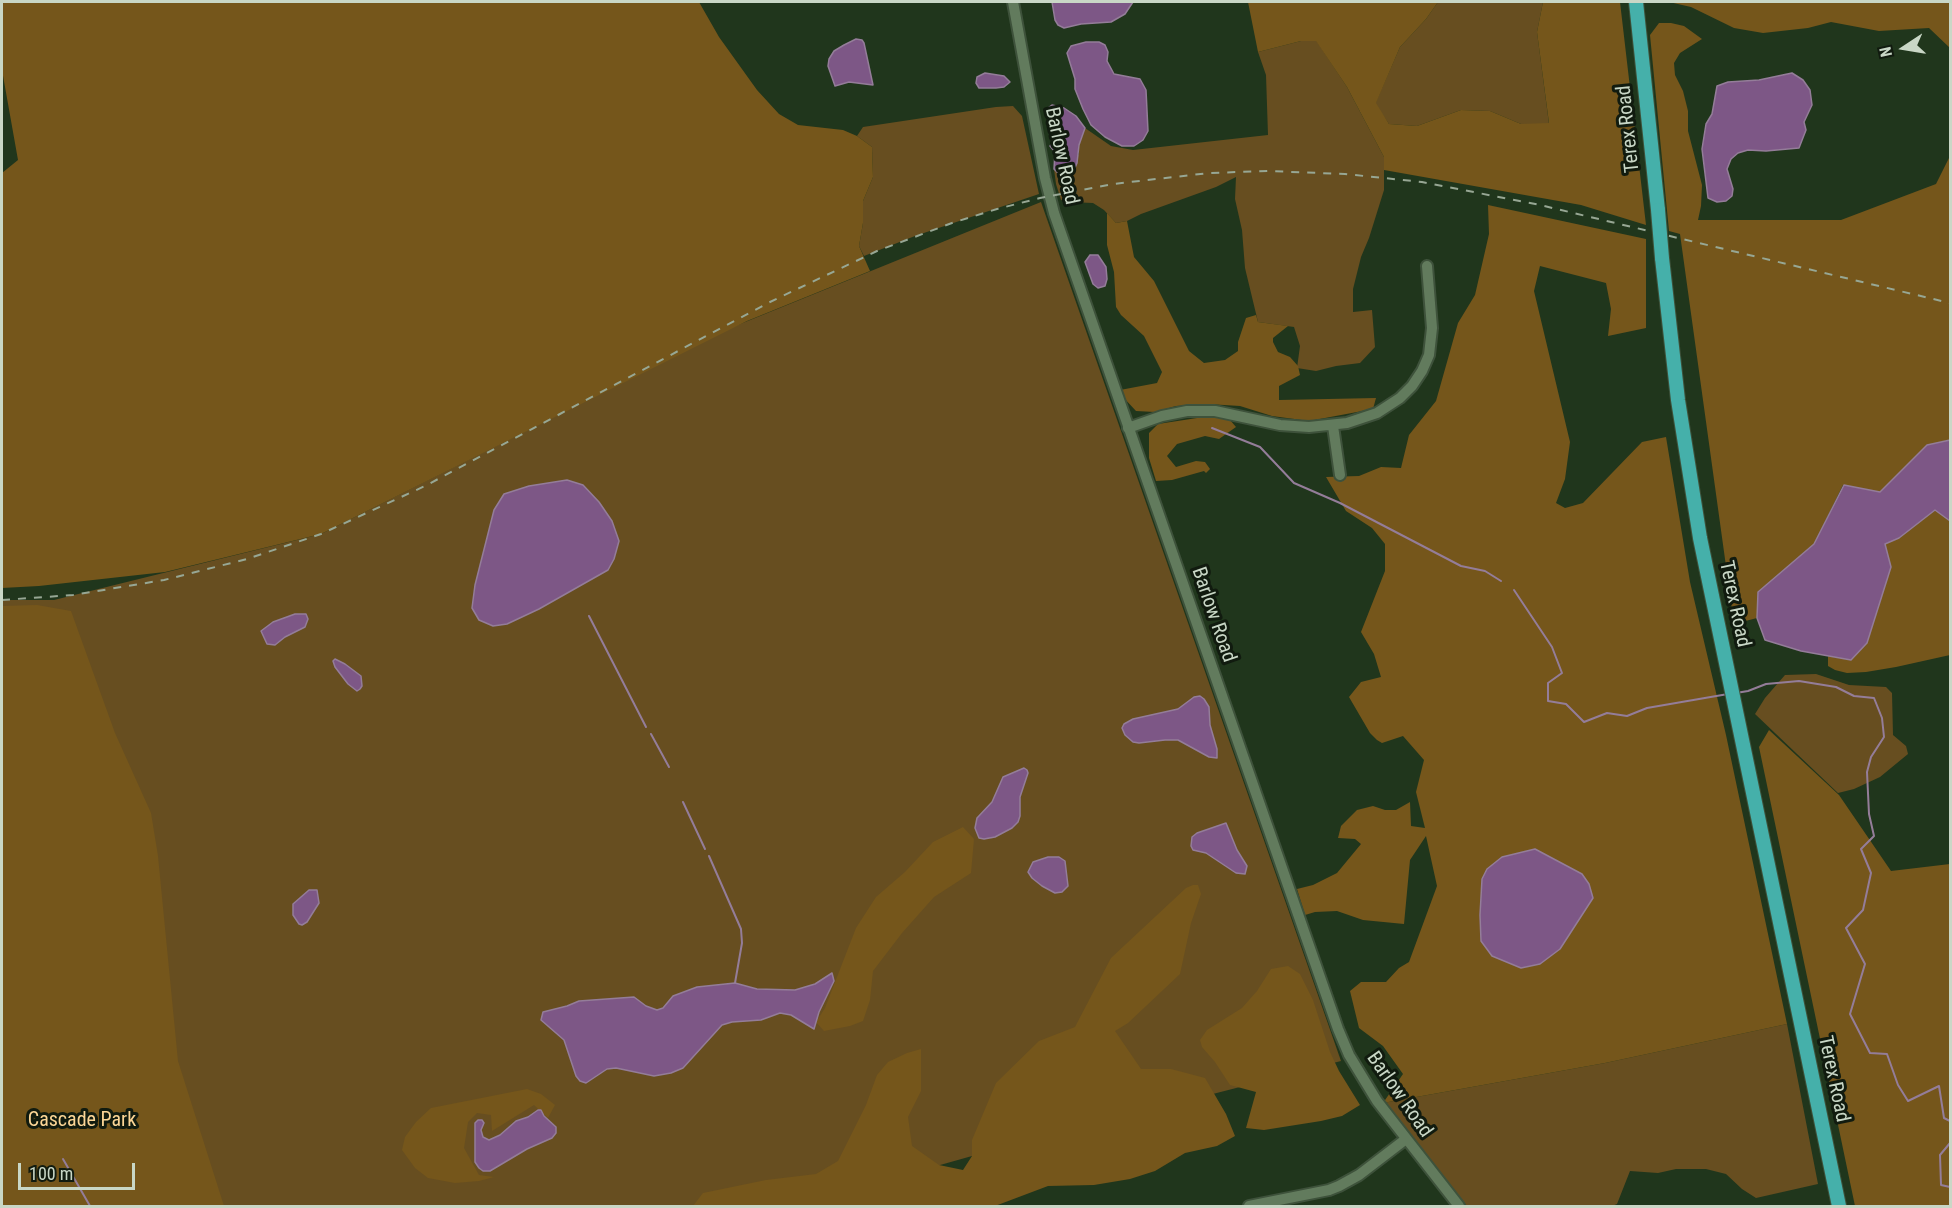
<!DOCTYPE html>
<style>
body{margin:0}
#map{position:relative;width:1952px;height:1208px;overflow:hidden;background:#20361c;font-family:"Roboto Condensed",sans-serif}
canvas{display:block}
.frame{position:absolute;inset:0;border:3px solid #c9d7c6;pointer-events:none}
.north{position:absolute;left:1874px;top:18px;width:60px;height:60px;-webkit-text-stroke:4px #111b0f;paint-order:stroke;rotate:258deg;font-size:16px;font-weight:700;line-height:24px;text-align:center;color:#c9d7c6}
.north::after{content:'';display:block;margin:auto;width:21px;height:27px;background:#c9d7c6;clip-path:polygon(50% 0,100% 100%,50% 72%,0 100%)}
.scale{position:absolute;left:18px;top:1163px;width:117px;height:27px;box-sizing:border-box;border:3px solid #c9d7c6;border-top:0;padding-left:8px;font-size:18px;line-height:21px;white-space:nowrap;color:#c9d7c6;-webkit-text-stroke:4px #111b0f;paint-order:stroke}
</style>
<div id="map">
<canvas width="1952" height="1208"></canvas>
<div class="frame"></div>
<div class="north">N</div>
<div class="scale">100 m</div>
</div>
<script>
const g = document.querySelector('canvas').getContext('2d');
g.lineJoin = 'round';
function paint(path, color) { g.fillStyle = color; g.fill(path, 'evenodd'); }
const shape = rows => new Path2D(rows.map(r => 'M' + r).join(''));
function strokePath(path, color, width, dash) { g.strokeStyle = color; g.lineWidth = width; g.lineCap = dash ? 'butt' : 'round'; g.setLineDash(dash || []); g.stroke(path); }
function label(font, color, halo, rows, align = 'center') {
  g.font = font + ' "Roboto Condensed",sans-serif'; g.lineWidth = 6; g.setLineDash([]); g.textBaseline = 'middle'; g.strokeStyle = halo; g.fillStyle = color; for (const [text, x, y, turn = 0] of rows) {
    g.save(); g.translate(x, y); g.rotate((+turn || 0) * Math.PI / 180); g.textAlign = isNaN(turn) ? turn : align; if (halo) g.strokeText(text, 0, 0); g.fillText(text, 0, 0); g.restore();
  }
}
paint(shape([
 [1438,2,1543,2,1537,32,1549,124,1521,124,1490,111,1461,110,1417,126,1389,124,1375,104,1400,47,1426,19],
 [1316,40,1347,87,1384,157,1384,190,1369,238,1361,257,1353,289,1353,312,1372,310,1375,347,1360,363,1336,366,1316,371,1297,368,1300,346,1294,327,1258,322,1245,268,1242,230,1235,199,1236,177,1216,187,1141,214,1127,221,1116,223,1104,210,1093,203,1070,202,1061,200,1056,184,1054,169,1058,173,1079,154,1079,145,1085,128,1111,146,1133,150,1268,135,1266,75,1258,52,1301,41],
 [1013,106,1022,116,1039,194,915,236,864,256,859,246,863,223,863,201,873,177,872,147,857,136,863,127,996,107],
 [1041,202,1341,1061,972,1156,795,1206,2,1206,2,600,54,600,321,534,587,400,691,344],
 [1816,674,1849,685,1886,687,1892,693,1893,735,1906,746,1908,754,1880,777,1854,789,1838,793,1755,714,1765,698,1785,675],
 [1787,1024,1818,1184,1756,1198,1742,1189,1726,1174,1706,1169,1676,1169,1658,1173,1630,1171,1617,1204,1612,1206,1467,1206,1383,1103,1605,1063]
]), '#674e20');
paint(shape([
 [2,2,699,2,719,37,757,90,779,114,798,125,843,130,857,136,872,147,873,177,863,201,863,223,859,246,870,271,747,321,321,534,165,572,39,586,2,588,2,173,18,160,2,70],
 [1248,2,1438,2,1426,19,1400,47,1376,103,1389,124,1417,126,1461,110,1490,111,1521,124,1549,123,1537,32,1543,2,1620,2,1646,225,1581,205,1384,170,1384,157,1347,87,1316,41,1301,41,1258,52],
 [1669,2,1950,2,1950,48,1929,28,1879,31,1831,22,1808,28,1763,33,1734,28,1691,7],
 [1659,23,1671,23,1684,26,1702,39,1680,53,1674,63,1675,75,1683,91,1688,111,1688,131,1702,185,1701,206,1698,220,1841,220,1936,184,1950,156,1950,440,1927,445,1880,492,1843,485,1814,544,1758,592,1757,618,1734,624,1680,234,1669,231,1650,35],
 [1488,205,1646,239,1646,328,1608,336,1611,309,1606,283,1540,266,1534,291,1570,442,1565,479,1556,503,1565,508,1583,503,1642,442,1666,437,1690,582,1726,735,1787,1024,1605,1063,1383,1103,1403,1074,1383,1046,1359,1028,1350,991,1361,982,1386,982,1399,968,1409,962,1437,886,1426,836,1410,860,1404,924,1363,920,1337,911,1315,912,1305,915,1297,889,1313,885,1337,873,1361,844,1355,839,1338,838,1341,826,1357,810,1373,806,1385,810,1396,810,1410,802,1411,826,1425,828,1416,792,1424,760,1403,736,1382,743,1377,740,1370,733,1349,697,1361,682,1381,677,1374,654,1361,632,1385,571,1385,544,1372,528,1346,511,1326,477,1359,476,1381,467,1401,468,1409,435,1436,401,1458,323,1475,295,1489,234],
 [1107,213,1116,223,1127,221,1134,257,1154,281,1189,351,1204,363,1225,360,1238,351,1238,342,1246,318,1256,315,1258,322,1288,326,1273,338,1273,342,1278,352,1290,357,1298,366,1300,375,1279,386,1279,400,1376,398,1373,409,1309,421,1272,416,1240,406,1208,404,1176,406,1155,412,1136,411,1123,397,1120,390,1157,383,1162,372,1144,336,1121,315,1116,307,1114,272,1107,245],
 [1220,416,1230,420,1236,427,1219,439,1205,436,1177,444,1167,456,1176,467,1196,461,1205,462,1210,469,1206,473,1204,471,1172,480,1156,481,1149,458,1149,433,1158,424,1197,418],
 [1935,510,1950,521,1950,655,1896,667,1866,672,1847,673,1835,670,1828,666,1828,656,1851,660,1885,544,1899,538],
 [37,605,71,611,115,733,151,813,158,856,178,1061,224,1206,2,1206,2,606],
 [1769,730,1839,795,1891,871,1950,864,1950,1206,1855,1206,1759,747],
 [963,827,974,839,971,873,934,897,902,933,873,971,870,1000,863,1021,850,1026,824,1031,816,1022,825,1008,856,928,876,897,905,872,933,842],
 [1193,885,1198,885,1201,894,1191,923,1180,974,1128,1023,1115,1031,1141,1069,1171,1069,1205,1078,1226,1114,1235,1136,1217,1146,1185,1153,1155,1171,1130,1179,1094,1185,1048,1186,995,1206,693,1206,703,1193,766,1180,816,1174,838,1161,866,1105,877,1075,888,1062,907,1053,921,1049,921,1091,908,1117,912,1146,939,1165,963,1170,972,1156,972,1140,996,1083,1039,1041,1075,1027,1111,958,1186,888],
 [1288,966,1300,974,1313,1000,1330,1052,1339,1071,1360,1105,1342,1116,1321,1121,1264,1130,1246,1128,1256,1092,1230,1085,1215,1062,1202,1047,1200,1040,1207,1030,1242,1008,1257,991,1271,969],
 [527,1089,541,1094,555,1105,548,1118,534,1105,492,1131,491,1115,477,1113,468,1122,464,1148,479,1175,494,1177,479,1181,455,1183,428,1178,415,1168,402,1150,405,1137,416,1122,431,1108]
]), '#75561b');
const water = shape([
 [1052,2,1133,2,1125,14,1111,22,1081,24,1064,28,1058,25,1055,20,1052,2],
 [856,39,862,40,864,43,873,85,849,82,835,86,828,66,829,59,834,51,844,45,856,39],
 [1086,42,1099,42,1105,45,1108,52,1107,61,1114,74,1140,79,1146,90,1148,131,1143,140,1134,146,1122,146,1105,137,1091,125,1083,109,1075,89,1075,79,1067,53,1071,46,1086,42],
 [985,73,1004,76,1010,82,1004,87,996,88,979,88,976,83,977,77,985,73],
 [1792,73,1803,80,1810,90,1812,105,1804,122,1806,130,1799,148,1766,151,1748,150,1738,153,1731,159,1727,169,1733,189,1732,196,1726,201,1717,202,1708,198,1702,149,1706,124,1712,114,1717,86,1728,82,1759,80,1792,73],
 [1052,105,1064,108,1076,116,1085,128,1079,145,1077,163,1074,170,1065,174,1058,173,1054,169,1055,152,1050,146,1054,139,1054,131,1048,108,1052,105],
 [1090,255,1098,255,1106,267,1107,279,1105,286,1098,288,1093,284,1085,262,1090,255],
 [1950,440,1950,521,1935,510,1899,538,1885,544,1891,567,1867,643,1851,660,1801,651,1765,640,1757,618,1758,592,1814,544,1844,485,1880,492,1927,445,1950,440],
 [567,480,583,485,599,502,612,521,619,541,614,559,608,570,539,609,507,624,493,626,479,620,472,608,475,585,494,510,504,494,529,486,567,480],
 [295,614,306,614,308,619,305,627,285,637,275,645,267,644,261,631,273,622,295,614],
 [335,659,345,664,361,676,362,686,360,689,357,691,348,684,335,667,333,661,335,659],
 [1200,696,1204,699,1209,707,1210,725,1217,749,1217,758,1209,757,1178,740,1165,740,1139,743,1133,742,1125,735,1122,728,1124,724,1133,719,1178,709,1194,697,1200,696],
 [1024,768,1027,770,1028,773,1020,797,1020,816,1018,822,1012,828,995,837,984,839,979,838,975,828,977,818,992,802,1003,777,1024,768],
 [1226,823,1237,850,1247,866,1245,874,1236,873,1206,853,1193,850,1191,846,1192,837,1197,833,1226,823],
 [1535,849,1582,874,1589,884,1593,898,1560,949,1540,964,1521,968,1492,956,1481,941,1480,915,1482,879,1487,869,1502,857,1535,849],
 [1048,857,1059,857,1065,861,1068,886,1062,892,1055,893,1042,886,1032,878,1028,872,1033,862,1048,857],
 [309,890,317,890,319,903,307,922,302,925,299,924,293,915,293,904,309,890],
 [832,973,834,981,819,1012,814,1029,791,1015,780,1013,761,1020,732,1022,722,1025,683,1068,671,1073,654,1076,616,1068,607,1069,586,1083,580,1081,576,1076,564,1040,541,1020,543,1012,567,1006,579,1001,634,997,646,1006,657,1010,663,1008,673,996,697,987,735,983,757,989,795,990,815,984,832,973],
 [538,1110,541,1110,544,1116,556,1127,556,1133,552,1138,527,1149,490,1171,483,1171,479,1168,475,1162,475,1123,478,1120,482,1120,484,1123,481,1130,483,1137,489,1140,500,1135,516,1121,528,1117,538,1110]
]);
paint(water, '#7d5786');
strokePath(water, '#947d99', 1.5);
strokePath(shape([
 [1212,428,1260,447,1294,483,1340,503,1461,566,1485,571,1501,581],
 [1514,590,1552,647,1562,673,1548,683,1548,701,1566,704,1584,722,1607,713,1627,716,1647,708,1728,694],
 [589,616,646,727],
 [1736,693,1748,691,1766,684,1799,681,1836,687,1854,696,1874,698,1882,718,1884,737,1871,757,1867,772,1869,814,1874,836,1861,849,1871,873,1863,910,1846,928,1865,964,1850,1014,1870,1053,1887,1054,1898,1085,1908,1101,1939,1086,1944,1118,1950,1121],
 [651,734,669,767],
 [683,802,705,849],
 [709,856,741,929,742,943,735,983],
 [1950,1143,1940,1155,1941,1185,1950,1187],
 [63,1159,90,1206]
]), '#947d99', 2);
const minor = shape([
 [1013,2,1045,178,1054,213,1338,1029,1349,1055,1377,1101,1459,1206],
 [1333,426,1340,475],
 [1128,428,1162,416,1187,411,1215,411,1280,425,1309,427,1347,423,1377,413,1400,398,1412,386,1422,371,1429,355,1432,328,1427,266],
 [1249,1206,1329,1190,1339,1186,1359,1175,1406,1139]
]);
const major = shape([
 [1636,2,1658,210],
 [1662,258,1678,400,1700,538,1839,1206]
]);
strokePath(minor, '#3e523b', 14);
strokePath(major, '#3e523b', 16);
strokePath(minor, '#627b5d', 10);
strokePath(major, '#45b0aa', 14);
strokePath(shape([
 [2,600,73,595,164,580,247,559,321,534,425,486,770,302,877,251,952,223,997,209,1040,198,1113,184,1209,173,1268,171,1345,174,1422,182,1540,205,1950,303]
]), '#97a794', 2, [8, 8]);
const majorBridge = shape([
 [1658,210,1662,258]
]);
strokePath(majorBridge, '#3e523b', 16, []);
strokePath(majorBridge, '#45b0aa', 14);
label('20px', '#c9d7c6', '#111b0f', [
 ["Terex Road",1629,129,-96],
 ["Barlow Road",1061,156,78],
 ["Terex Road",1734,604,78],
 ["Barlow Road",1213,615,71],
 ["Terex Road",1833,1079,78],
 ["Barlow Road",1399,1095,55]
]);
label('20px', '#fcd696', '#111b0f', [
 ["Cascade Park",82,1121]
]);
</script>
